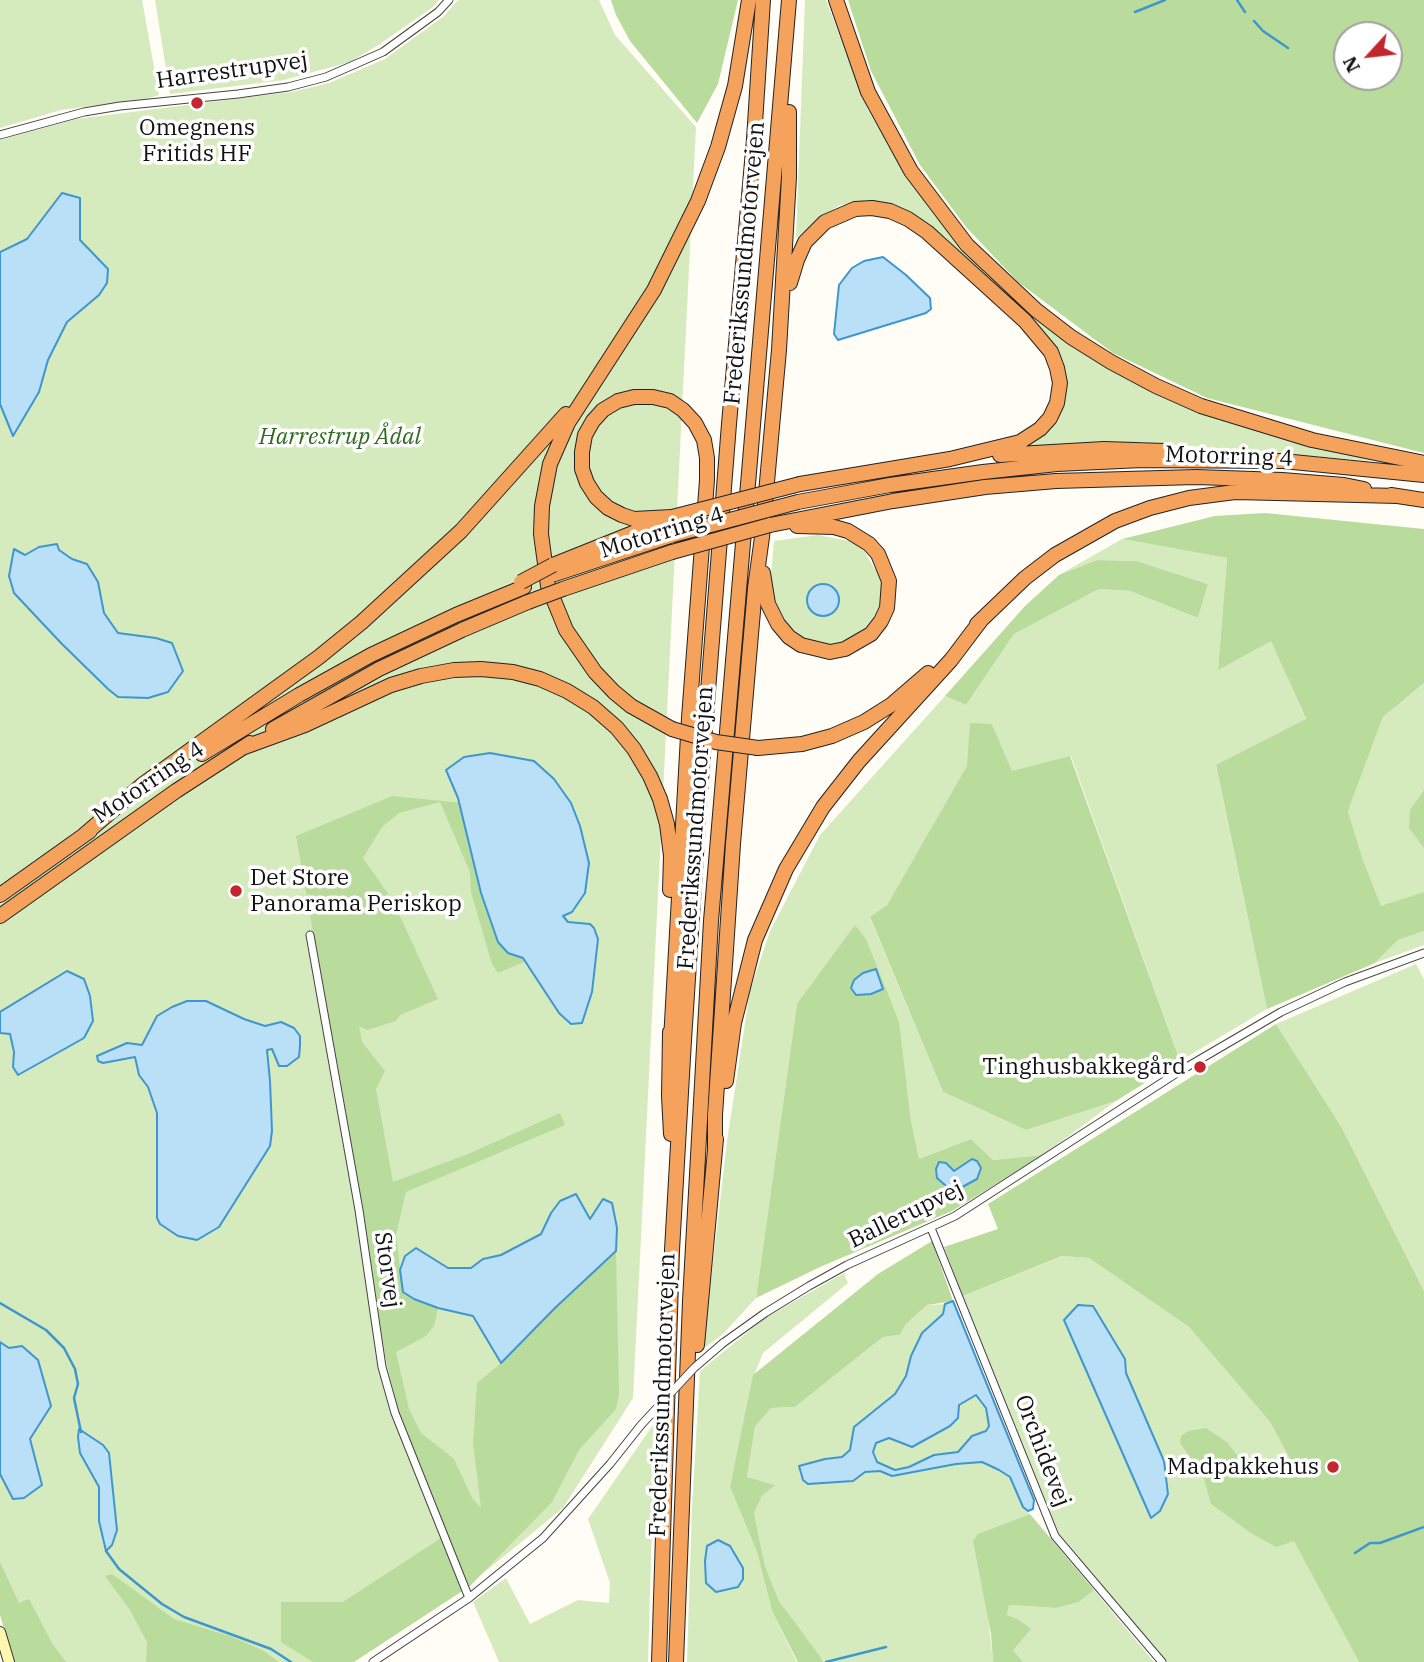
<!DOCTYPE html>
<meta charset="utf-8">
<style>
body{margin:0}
#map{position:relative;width:1424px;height:1662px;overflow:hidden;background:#fffdf5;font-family:"IBM Plex Serif",serif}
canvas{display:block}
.north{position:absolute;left:1333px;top:21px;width:70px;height:70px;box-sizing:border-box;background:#fff;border:2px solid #a0a0a0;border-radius:50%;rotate:243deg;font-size:19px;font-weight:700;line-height:28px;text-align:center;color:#111}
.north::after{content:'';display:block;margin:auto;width:24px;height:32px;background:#c4262e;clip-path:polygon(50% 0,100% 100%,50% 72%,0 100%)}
</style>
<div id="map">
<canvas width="1424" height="1662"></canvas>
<div class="north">N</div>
</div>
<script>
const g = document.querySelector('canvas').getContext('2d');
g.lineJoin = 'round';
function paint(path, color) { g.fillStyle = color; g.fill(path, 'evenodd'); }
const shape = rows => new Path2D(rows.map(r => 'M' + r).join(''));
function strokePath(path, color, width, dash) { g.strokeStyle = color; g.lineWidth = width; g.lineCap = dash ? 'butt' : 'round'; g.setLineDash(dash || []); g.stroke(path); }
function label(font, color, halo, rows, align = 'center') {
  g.font = font + ' "IBM Plex Serif",serif'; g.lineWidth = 7; g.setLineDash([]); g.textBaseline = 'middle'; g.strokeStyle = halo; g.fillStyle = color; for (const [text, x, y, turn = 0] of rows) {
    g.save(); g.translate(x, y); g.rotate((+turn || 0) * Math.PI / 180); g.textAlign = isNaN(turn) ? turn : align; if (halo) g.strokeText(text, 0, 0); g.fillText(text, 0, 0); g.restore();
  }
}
paint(shape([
 [0,0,142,0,159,95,150,98,61,110,0,128],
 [155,0,439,0,433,7,380,44,350,62,284,80,170,94],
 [458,0,599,0,615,35,696,127,633,1398,563,1508,481,1575,341,1662,15,1662,0,1604,0,140,76,119,291,92,329,83,385,59,444,16],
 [805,0,826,0,867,108,890,148,934,215,979,263,1115,371,1289,439,1372,461,1143,442,1024,446,1058,422,1068,384,1054,345,945,237,910,216,872,203,840,205,816,220,796,238],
 [818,535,854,542,864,551,881,579,882,600,874,616,861,633,846,642,821,645,805,638,787,625,773,597,771,576,774,541],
 [1122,539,1227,558,1218,669,1271,640,1306,720,1216,766,1267,1009,1180,1061,1071,756,1012,772,992,724,887,905,870,918,943,1092,1026,1130,1116,1101,1043,1155,993,1160,971,1139,919,1159,910,1115,797,1004,756,1298,724,1333,703,1349,727,1141,750,991,770,931,820,835,945,696,966,705,1014,634,1099,589,1130,591,1198,618,1208,584,1137,561,1097,560,1059,575],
 [1424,683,1424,892,1381,907,1363,860,1348,811,1383,717],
 [1424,931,1424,945,1375,963,1398,940],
 [1416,964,1424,979,1424,1291,1342,1128,1276,1024],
 [1063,1256,1089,1258,1189,1327,1270,1422,1290,1459,1263,1480,1245,1466,1227,1443,1196,1465,1203,1475,1212,1504,1294,1540,1359,1662,1167,1662,1059,1533,963,1296],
 [844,1273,848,1283,763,1353,755,1373,730,1487,757,1552,772,1611,797,1662,687,1662,692,1507,700,1371,765,1318],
 [945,1304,943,1314,916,1344,906,1376,895,1394,854,1427,850,1450,842,1457,825,1459,799,1467,800,1474,808,1484,853,1481,865,1472,880,1471,892,1475,956,1464,982,1462,999,1470,1010,1477,1023,1507,1030,1514,979,1534,993,1662,825,1662,811,1647,779,1601,765,1566,754,1513,762,1496,774,1485,747,1477,755,1427,771,1408,795,1407,883,1337,900,1335,906,1324,927,1305],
 [976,1395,986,1408,989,1426,986,1431,976,1435,967,1442,958,1452,934,1455,909,1467,895,1470,877,1462,873,1452,876,1443,889,1437,912,1447,950,1426,958,1418,959,1405],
 [655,1422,648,1662,499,1662,473,1602,506,1578,530,1624,578,1600,609,1603,610,1583,588,1519],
 [1094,1590,1154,1662,1023,1662,1013,1650,1007,1615,1009,1605,1056,1608,1079,1602]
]), '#d5ebbd');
paint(shape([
 [611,0,738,0,718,84,697,123,630,41,616,15],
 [848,0,1424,0,1424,453,1207,398,1113,353,1018,282,966,227,920,165,871,71],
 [1347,35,1389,35,1389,77,1347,77],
 [1265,513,1424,529,1424,683,1383,717,1348,811,1363,860,1381,906,1424,892,1424,931,1398,940,1375,963,1267,1009,1216,765,1306,719,1271,641,1218,670,1227,558,1122,539,1215,516],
 [1097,560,1137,561,1208,584,1198,618,1130,591,1099,589,1014,634,966,705,945,696,1025,606,1059,575],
 [970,723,992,724,1012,771,1070,756,1180,1061,1116,1101,1026,1130,943,1092,870,917,887,905,967,766],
 [1424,790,1424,848,1409,828,1410,810],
 [392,796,463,803,533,958,498,973,492,964,471,892,470,872,440,802,399,813,382,827,363,858,393,901,438,999,400,1015,396,1021,367,1030,359,1026,362,1042,385,1071,376,1089,393,1182,468,1154,560,1113,565,1125,406,1192,396,1235,403,1292,414,1299,438,1308,434,1326,426,1336,396,1352,409,1409,421,1433,454,1459,472,1498,481,1508,473,1443,477,1383,501,1363,555,1308,616,1251,619,1394,616,1409,579,1450,552,1502,470,1586,354,1662,313,1662,281,1642,281,1602,343,1602,447,1534,397,1410,385,1354,361,1201,296,836],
 [855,925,866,939,899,1022,910,1115,919,1159,971,1139,993,1160,1043,1155,952,1211,820,1267,756,1298,797,1004],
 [1276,1024,1342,1128,1424,1291,1424,1662,1359,1662,1294,1541,1276,1547,1251,1533,1211,1504,1203,1475,1180,1443,1181,1436,1188,1431,1206,1428,1228,1443,1245,1466,1263,1480,1290,1459,1270,1422,1189,1327,1089,1258,1062,1256,963,1296,944,1247,998,1229,988,1204],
 [932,1241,953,1301,927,1305,906,1324,900,1335,883,1337,795,1407,771,1408,755,1427,747,1477,775,1485,762,1496,754,1513,765,1566,779,1601,824,1662,798,1662,772,1611,757,1552,730,1487,753,1375,878,1274],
 [1030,1514,1094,1590,1079,1602,1056,1608,1009,1605,1007,1615,1019,1620,1031,1629,1013,1650,1023,1662,993,1662,991,1634,973,1541,978,1534],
 [0,1562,19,1603,29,1599,53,1645,66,1662,14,1662,0,1615],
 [112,1574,174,1619,230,1636,262,1650,279,1662,146,1662,147,1642,130,1610,105,1576]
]), '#b9dc9c');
const water = shape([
 [62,193,80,198,80,240,108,269,107,283,99,295,67,322,48,360,39,392,13,436,0,404,0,252,27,239,62,193],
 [883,257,906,275,930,298,931,309,926,313,838,340,834,334,839,285,852,268,864,261,883,257],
 [57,544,59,550,72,559,87,564,98,582,104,613,118,633,156,638,172,643,183,671,168,692,148,698,118,697,108,689,61,643,14,593,9,576,14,549,25,555,39,547,57,544],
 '807 600a16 16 0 1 1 32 0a16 16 0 1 1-32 0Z',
 [490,753,534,761,554,779,571,803,580,826,589,863,585,893,572,912,563,916,568,922,590,924,594,928,598,939,592,992,582,1023,571,1024,559,1013,523,958,508,953,498,942,481,893,458,798,446,770,464,757,490,753],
 [876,969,883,989,871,994,856,995,851,988,854,980,863,973,876,969],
 [67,971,84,979,90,996,93,1021,84,1038,18,1075,13,1067,14,1052,10,1034,0,1033,0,1012,67,971],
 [187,1001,206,1001,244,1019,265,1026,281,1022,294,1028,300,1036,300,1046,299,1057,287,1066,279,1066,272,1049,267,1050,270,1081,272,1131,270,1146,219,1227,197,1240,178,1236,160,1224,157,1218,157,1113,148,1087,139,1075,135,1057,103,1063,98,1061,97,1056,127,1043,142,1045,157,1016,172,1007,187,1001],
 [972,1159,977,1161,981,1168,977,1179,953,1192,937,1178,936,1169,939,1162,946,1163,954,1171,972,1159],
 [576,1194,590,1219,603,1199,612,1203,617,1228,616,1251,555,1308,501,1363,473,1316,438,1308,414,1299,403,1292,400,1270,405,1256,416,1248,448,1268,471,1268,483,1259,501,1255,541,1234,551,1213,560,1201,576,1194],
 [953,1301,1034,1500,1033,1509,1028,1511,1023,1507,1010,1477,999,1470,982,1462,956,1464,892,1476,880,1471,865,1472,853,1481,808,1484,803,1480,799,1466,825,1459,842,1457,850,1450,854,1427,895,1394,906,1376,911,1356,922,1333,943,1314,945,1304,953,1301],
 [976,1395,986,1408,989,1426,986,1431,972,1436,958,1452,934,1455,909,1467,895,1470,877,1462,873,1452,876,1443,889,1438,912,1447,950,1426,958,1418,959,1405,976,1395],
 [1078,1305,1093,1306,1125,1359,1126,1373,1164,1461,1168,1494,1160,1511,1151,1518,1064,1320,1078,1305],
 [0,1342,9,1348,22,1346,38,1360,51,1406,30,1439,42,1485,24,1498,13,1499,0,1474,0,1342],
 [79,1429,103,1445,109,1453,117,1530,112,1545,106,1551,99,1521,99,1487,80,1453,78,1437,79,1429],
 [718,1540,730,1546,743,1568,743,1579,738,1587,716,1592,706,1583,705,1561,707,1546,718,1540]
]);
paint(water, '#b9e0f7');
strokePath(water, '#3f96cf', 2);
strokePath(shape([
 [1237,0,1245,12],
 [1135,12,1165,0],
 [1254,21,1263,31,1288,48],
 [0,1303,46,1330,64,1348,75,1369,78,1384,74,1398,81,1432],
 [106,1551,119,1569,162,1604,184,1617,271,1649,291,1662],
 [1355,1553,1370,1543,1380,1543,1424,1527],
 [826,1662,886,1647]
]), '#3f96cf', 2.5);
const street = shape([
 [0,135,84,112,120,106,238,94,288,87,326,77,383,52,438,12,449,0],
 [310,935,359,1210,382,1367,395,1413,469,1598],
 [931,1228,1055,1536,1162,1662],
 [723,1343,765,1313,809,1286,847,1265,955,1216,1180,1071,1281,1012,1345,982,1424,953],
 [373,1662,469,1598,543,1538,610,1464,641,1425]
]);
const secondary = shape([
 [0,1632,9,1662]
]);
const highway = shape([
 [836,0,868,92,911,171,967,245,1036,310,1071,337,1111,362,1156,386,1201,406,1312,440,1424,463],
 [790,283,797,260,805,242,825,222,855,209,872,208,890,211,908,219,927,232,1025,321,1051,352,1057,368,1060,383,1057,403,1050,418,1040,429,1020,442,950,459,800,484],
 [1000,455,1104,449,1165,451],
 [1391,495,1424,500],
 [798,502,890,485,983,472,1057,464,1142,460,1283,461,1424,475],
 [770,525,893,501,985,487,1056,481,1196,477,1282,480,1344,485,1364,489],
 [553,565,658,523],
 [763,573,768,604,778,624,789,637,801,645,830,652,845,649,871,634,881,621,887,608,889,581,878,554,869,544,848,531,834,527,797,526],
 [555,574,673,535],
 [563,589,672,552],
 [977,624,1025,578,1055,555,1115,521,1150,508,1189,498,1235,492,1398,496],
 [273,729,379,669,462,630,528,602],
 [672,729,631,706,614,692,595,672,566,630,548,586,541,534,542,506,550,464,568,423,654,290,698,201,718,147,735,86,749,0],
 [242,748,305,725,391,685,421,676,454,670,481,669,513,672,540,679,567,691,593,707,617,728,634,749,650,776,660,799,667,824,671,856,670,890],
 [758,748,802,744,832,736,864,722,891,705,928,673],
 [202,754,299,695,371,655,456,615,524,587],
 [84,835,142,785,319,657,362,622,461,531,566,414],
 [0,895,90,831],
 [0,916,176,791,250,743],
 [670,1032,669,1096,671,1134],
 [671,1040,689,718,707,480,707,458,704,440,695,423,683,410,670,401,653,397,634,397,618,401,603,410,593,421,585,435,582,452,582,469,587,483,596,497,608,508,622,515,634,519,672,517],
 [726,1081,734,1023,755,940,786,869,823,807,859,761,951,660,982,619],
 [715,1148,715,1115,733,844,755,588,762,537,779,350,789,177,789,112],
 [697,1345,716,1139],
 [659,1662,672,1250,684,1040,700,793,729,424,754,139,763,0],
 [676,1662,690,1301,711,921,789,0]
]);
strokePath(street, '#444', 9);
strokePath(secondary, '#333', 12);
strokePath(highway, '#222', 16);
strokePath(street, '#fff', 7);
strokePath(secondary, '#fff6b0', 10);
strokePath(highway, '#f5a25d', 14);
const streetBridge = shape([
 [641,1425,694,1368,723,1343]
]);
const highwayBridge = shape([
 [672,517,800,484],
 [673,535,798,502],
 [672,552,770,525],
 [521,582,553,565],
 [528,602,563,589],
 [672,729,716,742,758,748]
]);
strokePath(streetBridge, '#444', 9, []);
strokePath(highwayBridge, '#222', 16, []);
strokePath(streetBridge, '#fff', 7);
strokePath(highwayBridge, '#f5a25d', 14);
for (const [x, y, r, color] of [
 [197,103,7,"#c4262e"],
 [236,891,7,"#c4262e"],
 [1200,1067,7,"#c4262e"],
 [1333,1467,7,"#c4262e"]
]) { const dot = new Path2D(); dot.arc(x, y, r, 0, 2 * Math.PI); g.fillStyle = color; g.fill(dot); strokePath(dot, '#fff', 2.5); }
label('23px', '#111', '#fff', [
 ["Harrestrupvej",232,71,-8],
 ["Frederikssundmotorvejen",745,263,-85],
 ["Motorring 4",1229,457,2],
 ["Motorring 4",662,533,-17],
 ["Motorring 4",149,783,-34],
 ["Frederikssundmotorvejen",696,828,-86],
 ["Ballerupvej",906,1215,-26],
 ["Storvej",387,1270,82],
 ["Frederikssundmotorvejen",663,1395,-88],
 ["Orchidevej",1042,1451,69]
]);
label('23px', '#111', '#fff', [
 ["Omegnens",197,128,"center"],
 ["Fritids HF",197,154,"center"],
 ["Det Store",250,878,"left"],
 ["Panorama Periskop",250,904,"left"],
 ["Tinghusbakkegård",1186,1067],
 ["Madpakkehus",1319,1467]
], 'right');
label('italic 23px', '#2f6b1f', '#fff', [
 ["Harrestrup Ådal",340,437]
]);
</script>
